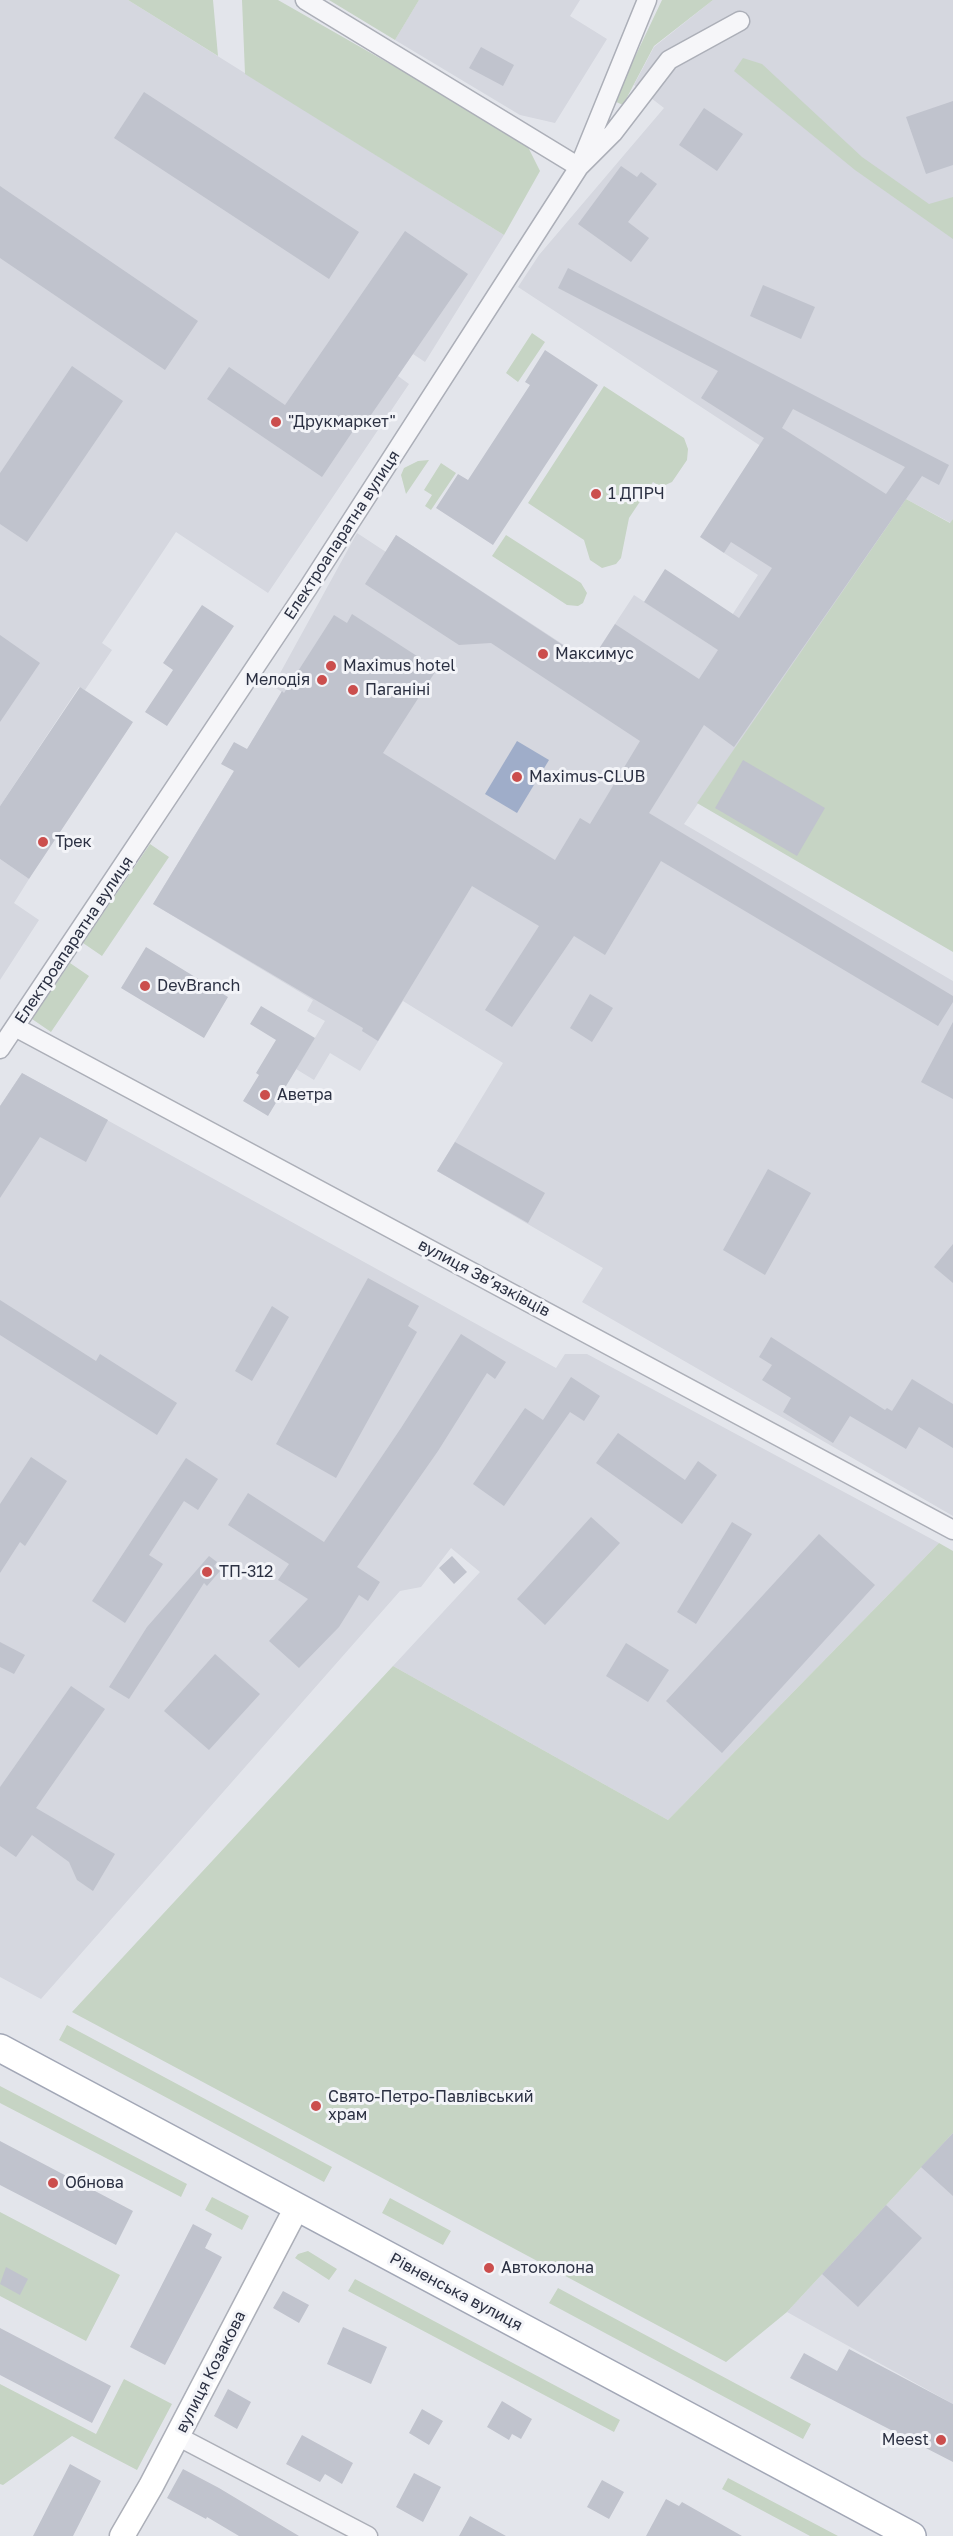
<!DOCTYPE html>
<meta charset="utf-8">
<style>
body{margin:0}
canvas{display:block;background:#e3e5eb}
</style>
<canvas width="953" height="2536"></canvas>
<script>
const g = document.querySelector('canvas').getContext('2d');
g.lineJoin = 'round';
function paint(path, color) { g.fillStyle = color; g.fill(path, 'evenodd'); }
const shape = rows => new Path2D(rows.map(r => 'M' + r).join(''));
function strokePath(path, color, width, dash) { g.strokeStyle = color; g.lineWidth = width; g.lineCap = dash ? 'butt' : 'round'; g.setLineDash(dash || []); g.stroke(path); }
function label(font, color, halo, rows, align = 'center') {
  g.font = font + ' "Golos Text",sans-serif'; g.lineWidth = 6; g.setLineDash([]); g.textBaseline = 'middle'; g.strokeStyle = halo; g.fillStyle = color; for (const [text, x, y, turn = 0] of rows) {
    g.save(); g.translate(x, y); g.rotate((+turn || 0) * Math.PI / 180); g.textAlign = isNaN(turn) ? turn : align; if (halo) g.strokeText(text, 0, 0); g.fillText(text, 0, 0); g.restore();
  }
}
paint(shape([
 [0,0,128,0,504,235,425,362,413,354,398,376,409,384,268,593,176,532,102,643,112,650,85,690,79,687,0,806],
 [419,0,580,0,570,16,607,39,555,123,520,115,395,40],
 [713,0,953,0,953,519,951,523,906,499,684,824,953,981,953,1516,582,1302,603,1268,437,1171,503,1063,403,1001,360,1071,330,1053,314,1080,296,1069,325,1021,307,1011,313,1000,153,904,282,692,273,686,357,533,386,552,396,535,590,662,634,595,712,646,758,575,724,553,779,458,518,287,539,255,664,108,634,85,654,47],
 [0,859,29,879,14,903,39,920,0,980],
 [22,1073,556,1368,565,1354,587,1354,939,1543,668,1820,393,1666,480,1572,451,1548,421,1587,400,1591,41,1999,0,1977,0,1106],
 [953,2133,953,2404,787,2312]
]), '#d5d7df');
paint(shape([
 [128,0,213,0,218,56],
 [242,0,278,0,525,141,540,171,504,235,245,74],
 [329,0,419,0,395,40],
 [662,0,713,0,654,46,623,105,614,101],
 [743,58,762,64,862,157,929,204,953,197,953,239,855,170,734,71],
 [532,333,545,342,518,382,506,373],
 [604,386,684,438,688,449,687,460,672,482,661,487,653,482,629,518,621,558,616,564,602,568,590,560,584,540,528,503],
 [429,460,406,494,401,475,404,468,418,461],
 [441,463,456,473,431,510,425,506,432,495,424,490],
 [906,499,950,523,953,519,953,952,697,803],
 [506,535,581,583,587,593,583,603,578,606,567,605,492,556],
 [150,844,169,857,102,956,83,943],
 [70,963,89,976,51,1032,32,1019],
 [939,1543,953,1551,953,2133,787,2312,726,2362,72,2012,393,1666,668,1820],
 [67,2025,332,2167,324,2182,59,2040],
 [0,2086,187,2184,181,2197,0,2103],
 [212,2197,249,2216,242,2230,205,2210],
 [390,2198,451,2231,443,2245,382,2213],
 [0,2212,120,2275,86,2341,0,2296],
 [308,2251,337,2269,329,2280,295,2258,298,2254],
 [355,2279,620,2420,614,2432,348,2291],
 [558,2288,811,2424,803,2439,549,2303],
 [124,2379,172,2404,137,2470,72,2436,3,2485,0,2484,0,2384,96,2434],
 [728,2478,838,2536,810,2536,722,2489]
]), '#c6d4c4');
paint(shape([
 [517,741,549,760,517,813,485,794]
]), '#9fadc9');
paint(shape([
 [481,47,514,65,503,86,469,68],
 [144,92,359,232,329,279,114,138],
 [953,101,953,165,926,174,906,117],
 [704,108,743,134,717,171,679,145],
 [621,166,637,177,641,172,657,184,628,222,649,238,631,262,578,224],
 [0,186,198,321,165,370,0,258],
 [405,231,468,274,362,428,357,425,322,477,207,399,229,367,285,405],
 [568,268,949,465,939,485,922,476,734,747,704,725,649,813,953,996,953,1002,938,1026,661,861,605,955,574,936,512,1027,485,1010,539,926,472,886,378,1041,362,1031,363,1028,153,904,234,771,221,764,234,742,247,749,282,691,284,693,334,615,347,623,352,614,437,669,383,753,555,860,580,818,590,824,640,741,491,643,459,645,365,584,396,535,590,663,615,624,699,679,718,650,644,602,665,569,739,618,772,568,731,542,724,553,700,537,764,438,701,398,718,371,558,288],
 [793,409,905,467,886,494,782,428],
 [763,285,815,307,801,339,750,316],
 [545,350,598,385,493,545,436,508,458,474,468,480,530,385,525,382],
 [72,366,123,401,27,542,0,524,0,473],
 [202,605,234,626,167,726,145,712,173,670,163,663],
 [0,635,40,663,0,722],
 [80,687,133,722,29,879,0,859,0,806],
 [743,760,825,808,797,856,715,808],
 [146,947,228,997,204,1038,121,988],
 [590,994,613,1008,592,1042,570,1028],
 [261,1006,315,1038,268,1116,243,1101,259,1075,256,1073,276,1040,250,1024],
 [953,1022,953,1099,921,1082],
 [22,1073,108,1120,86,1162,40,1137,0,1198,0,1106],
 [455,1142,545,1193,528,1223,437,1171],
 [768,1169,811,1193,765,1275,723,1250],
 [953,1244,953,1283,934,1267],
 [368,1278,419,1306,408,1326,417,1332,336,1478,276,1444],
 [0,1300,96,1361,100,1354,177,1403,157,1435,0,1335],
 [272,1306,289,1317,252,1381,235,1371],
 [461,1334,506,1362,495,1379,487,1373,438,1451,357,1567,380,1582,368,1601,359,1595,339,1627,299,1668,269,1641,308,1599,278,1580,289,1564,228,1525,248,1493,324,1542,401,1428],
 [771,1337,885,1410,887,1408,892,1411,912,1379,953,1404,953,1448,919,1427,906,1449,850,1416,833,1443,783,1412,791,1398,762,1380,772,1365,759,1357],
 [571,1377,600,1396,584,1421,570,1412,504,1506,473,1484,525,1408,543,1420],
 [618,1433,685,1480,698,1461,717,1475,682,1524,596,1463],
 [31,1457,67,1481,25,1546,20,1542,0,1573,0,1504],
 [186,1458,218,1479,198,1510,184,1501,149,1555,163,1564,125,1623,92,1601],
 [591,1517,620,1543,545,1625,517,1599],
 [732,1522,752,1534,696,1624,677,1612],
 [819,1534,875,1585,722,1753,666,1701],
 [209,1556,217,1562,214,1566,220,1571,207,1586,204,1583,129,1699,109,1687,147,1627],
 [452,1556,467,1572,454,1584,439,1568],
 [0,1642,25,1655,14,1674,0,1667],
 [626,1643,669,1670,648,1702,606,1676],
 [215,1654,260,1694,209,1750,164,1711],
 [71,1686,105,1709,36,1808,115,1854,93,1891,77,1880,69,1862,32,1835,16,1857,0,1846,0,1787],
 [953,2133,953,2196,921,2167],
 [0,2141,133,2211,116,2245,0,2185],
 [886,2205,922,2238,858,2307,822,2274],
 [193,2224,212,2234,205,2248,222,2257,165,2365,130,2347],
 [6,2267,28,2279,20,2295,0,2284],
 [283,2291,309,2305,299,2323,273,2308],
 [343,2327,387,2347,371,2384,327,2364],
 [0,2328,111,2386,92,2423,0,2375],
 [849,2349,953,2404,953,2462,790,2378,804,2353,837,2371],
 [228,2389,251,2402,237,2429,214,2416],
 [502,2401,532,2419,521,2439,512,2434,509,2440,487,2427],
 [422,2409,443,2421,429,2445,409,2433],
 [302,2435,353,2463,342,2484,325,2474,320,2482,286,2464],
 [70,2464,101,2481,73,2536,33,2536],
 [183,2469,219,2488,299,2536,239,2536,207,2517,206,2519,167,2498],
 [414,2473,441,2487,423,2522,396,2507],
 [602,2480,624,2492,609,2519,587,2507],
 [666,2499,679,2506,682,2502,742,2536,646,2536],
 [470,2516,506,2536,459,2536]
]), '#c0c3cd');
const street = shape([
 [305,0,579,167,613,133,669,60,740,21],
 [15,1027,953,1530],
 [0,1049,308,588,579,167,647,0],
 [177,2436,368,2536]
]);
const secondary = shape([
 [122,2536,151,2486,297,2207]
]);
const primary = shape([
 [0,2048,912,2536]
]);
strokePath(street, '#acafb8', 21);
strokePath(secondary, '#acafb8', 27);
strokePath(primary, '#a2a7b6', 30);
strokePath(street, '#f6f6f9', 18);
strokePath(secondary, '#fff', 24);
strokePath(primary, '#fff', 27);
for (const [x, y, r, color] of [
 [276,422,6,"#cb4e4d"],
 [596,494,6,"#cb4e4d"],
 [543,654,6,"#cb4e4d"],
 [331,666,6,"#cb4e4d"],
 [322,680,6,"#cb4e4d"],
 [353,690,6,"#cb4e4d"],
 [517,777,6,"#cb4e4d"],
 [43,842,6,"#cb4e4d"],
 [145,986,6,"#cb4e4d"],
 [265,1095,6,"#cb4e4d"],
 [207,1572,6,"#cb4e4d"],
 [316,2106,6,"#cb4e4d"],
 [53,2183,6,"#cb4e4d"],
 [489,2268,6,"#cb4e4d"],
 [941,2440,6,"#cb4e4d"]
]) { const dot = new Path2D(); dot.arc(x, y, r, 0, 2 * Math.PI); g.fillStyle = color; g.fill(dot); strokePath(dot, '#f3f4f8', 2); }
label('16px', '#2b3042', '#f3f4f8', [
 ["\"Друкмаркет\"",288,422],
 ["1 ДПРЧ",608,494],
 ["Максимус",555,654],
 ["Maximus hotel",343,666],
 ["Мелодія",310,680,"right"],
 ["Паганіні",365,690],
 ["Maximus-CLUB",529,777],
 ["Трек",55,842],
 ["DevBranch",157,986],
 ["Аветра",277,1095],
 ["ТП-312",219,1572],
 ["Свято-Петро-Павлівський",328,2097],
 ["храм",328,2115],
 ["Обнова",65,2183],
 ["Автоколона",501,2268],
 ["Meest",929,2440,"right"]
], 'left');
label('16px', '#2b3042', '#f3f4f8', [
 ["Електроапаратна вулиця",342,535,-57],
 ["Електроапаратна вулиця",74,940,-56],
 ["вулиця Звʼязківців",484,1278,28],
 ["Рівненська вулиця",456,2292,28],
 ["вулиця Козакова",211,2372,-63]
]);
</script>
